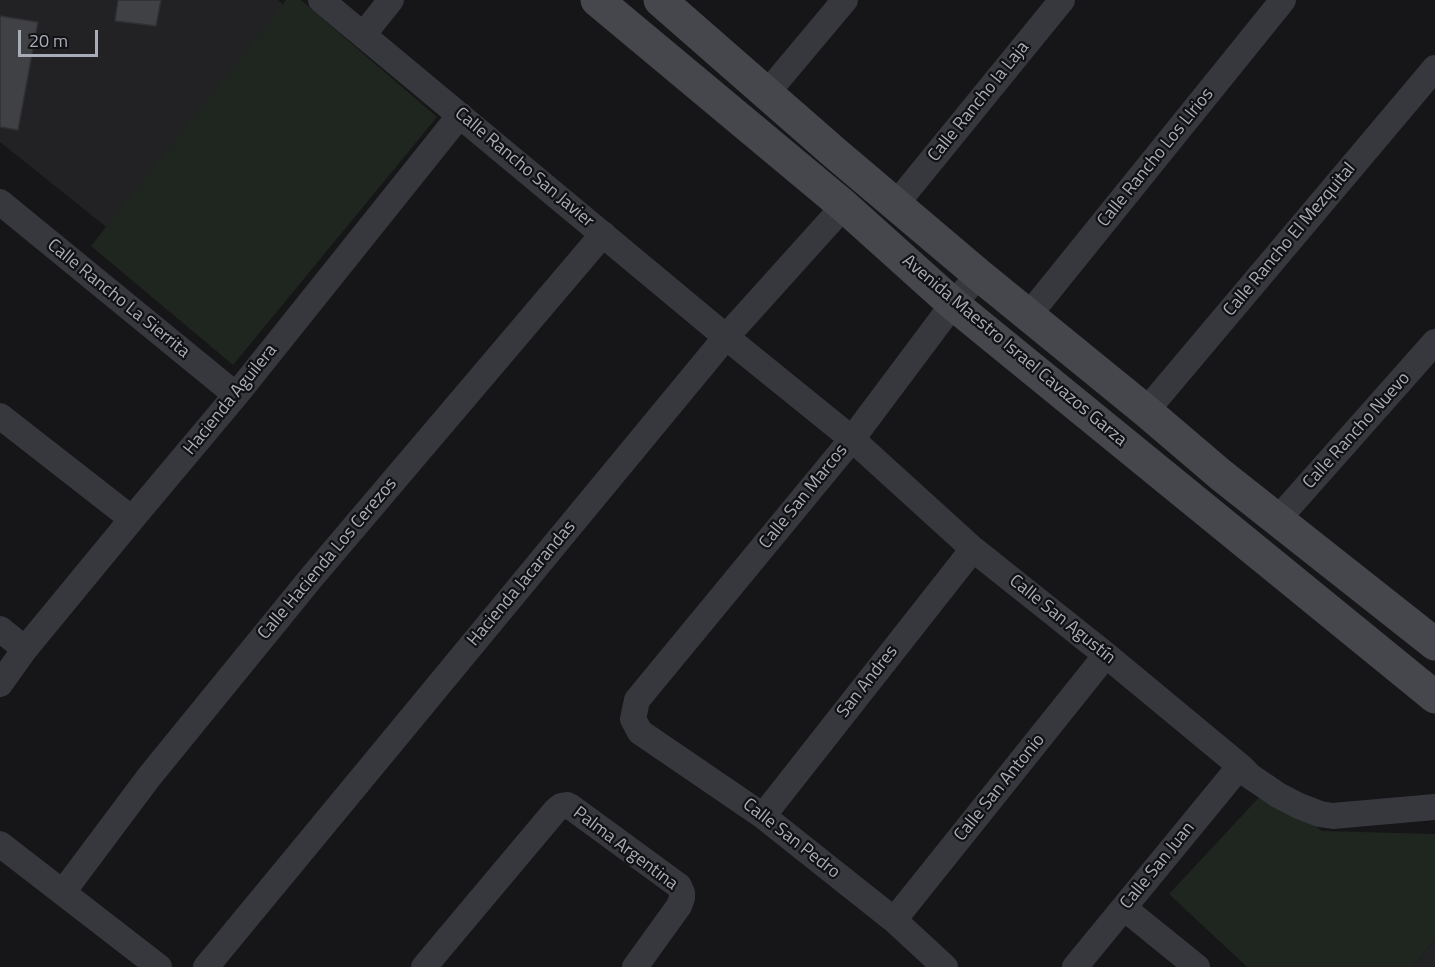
<!DOCTYPE html>
<meta charset="utf-8">
<style>
body{margin:0}
#map{position:relative;width:1435px;height:967px;overflow:hidden;background:#161618;font-family:"Titillium Web",sans-serif}
canvas{display:block}
.scale{position:absolute;left:18px;top:30px;width:80px;height:27px;box-sizing:border-box;border:3px solid #a8adb8;border-top:0;padding-left:8px;font-size:18px;line-height:21px;white-space:nowrap;color:#a8adb8;-webkit-text-stroke:4px #111113;paint-order:stroke}
</style>
<div id="map">
<canvas width="1435" height="967"></canvas>
<div class="scale">20 m</div>
</div>
<script>
const g = document.querySelector('canvas').getContext('2d');
g.lineJoin = 'round';
function paint(path, color) { g.fillStyle = color; g.fill(path, 'evenodd'); }
const shape = rows => new Path2D(rows.map(r => 'M' + r).join(''));
function strokePath(path, color, width, dash) { g.strokeStyle = color; g.lineWidth = width; g.lineCap = dash ? 'butt' : 'round'; g.setLineDash(dash || []); g.stroke(path); }
function label(font, color, halo, rows, align = 'center') {
  g.font = font + ' "Titillium Web",sans-serif'; g.lineWidth = 4.5; g.setLineDash([]); g.textBaseline = 'middle'; g.strokeStyle = halo; g.fillStyle = color; for (const [text, x, y, turn = 0] of rows) {
    g.save(); g.translate(x, y); g.rotate((+turn || 0) * Math.PI / 180); g.textAlign = isNaN(turn) ? turn : align; if (halo) g.strokeText(text, 0, 0); g.fillText(text, 0, 0); g.restore();
  }
}
paint(shape([
 [0,0,278,0,293,14,115,234,0,142],
 [1435,940,1435,967,1412,967]
]), '#222225');
paint(shape([
 [286,0,301,0,437,117,233,365,91,246],
 [1265,791,1322,831,1435,834,1435,940,1412,967,1247,967,1169,894]
]), '#1e261f');
const building = shape([
 [118,0,161,0,156,26,115,21,118,0],
 [0,16,38,22,18,130,0,127,0,16]
]);
paint(building, '#404145');
strokePath(building, '#303034', 1.5);
strokePath(shape([
 [321,0,726,337,852,439,973,549,1106,655,1240,766,1250,776,1278,795,1299,806,1320,814,1333,816,1435,807],
 [363,35,391,0],
 [767,93,845,0],
 [0,202,236,395],
 [896,204,1062,0],
 [1028,316,1283,0],
 [1146,411,1435,68],
 [0,416,132,519],
 [1278,519,1435,342],
 [0,629,25,649],
 [0,684,25,649,132,519,236,395,460,115],
 [763,816,973,549],
 [0,844,159,967],
 [63,892,149,777,311,578,603,234],
 [1124,908,1197,967],
 [894,920,1106,655],
 [206,967,726,337,844,206],
 [424,967,555,811,561,806,567,805,571,807,679,886,682,893,682,898,679,906,635,967],
 [945,967,894,920,763,816,640,732,633,719,637,700,852,439,953,304,979,275],
 [1075,967,1240,766]
]), '#37383d', 26);
strokePath(shape([
 [597,0,844,206,953,304,1435,697],
 [660,0,836,154,979,275,1146,411,1221,475,1435,644]
]), '#45474d', 33);
label('18px', '#a8adb8', '#111113', [
 ["Calle Rancho la Laja",979,102,-51],
 ["Calle Rancho Los LIrios",1156,158,-51],
 ["Calle Rancho San Javier",524,168,40],
 ["Calle Rancho El Mezquital",1290,240,-50],
 ["Calle Rancho La Sierrita",118,299,39],
 ["Avenida Maestro Israel Cavazos Garza",1014,351,40],
 ["Hacienda Aguilera",231,400,-51],
 ["Calle Rancho Nuevo",1357,431,-48],
 ["Calle San Marcos",804,497,-51],
 ["Calle Hacienda Los Cerezos",328,559,-50],
 ["Hacienda Jacarandas",522,584,-50],
 ["Calle San Agustín",1062,620,39],
 ["San Andres",868,682,-52],
 ["Calle San Antonio",1000,788,-51],
 ["Calle San Pedro",791,839,38],
 ["Palma Argentina",625,849,37],
 ["Calle San Juan",1158,866,-51]
]);
</script>
